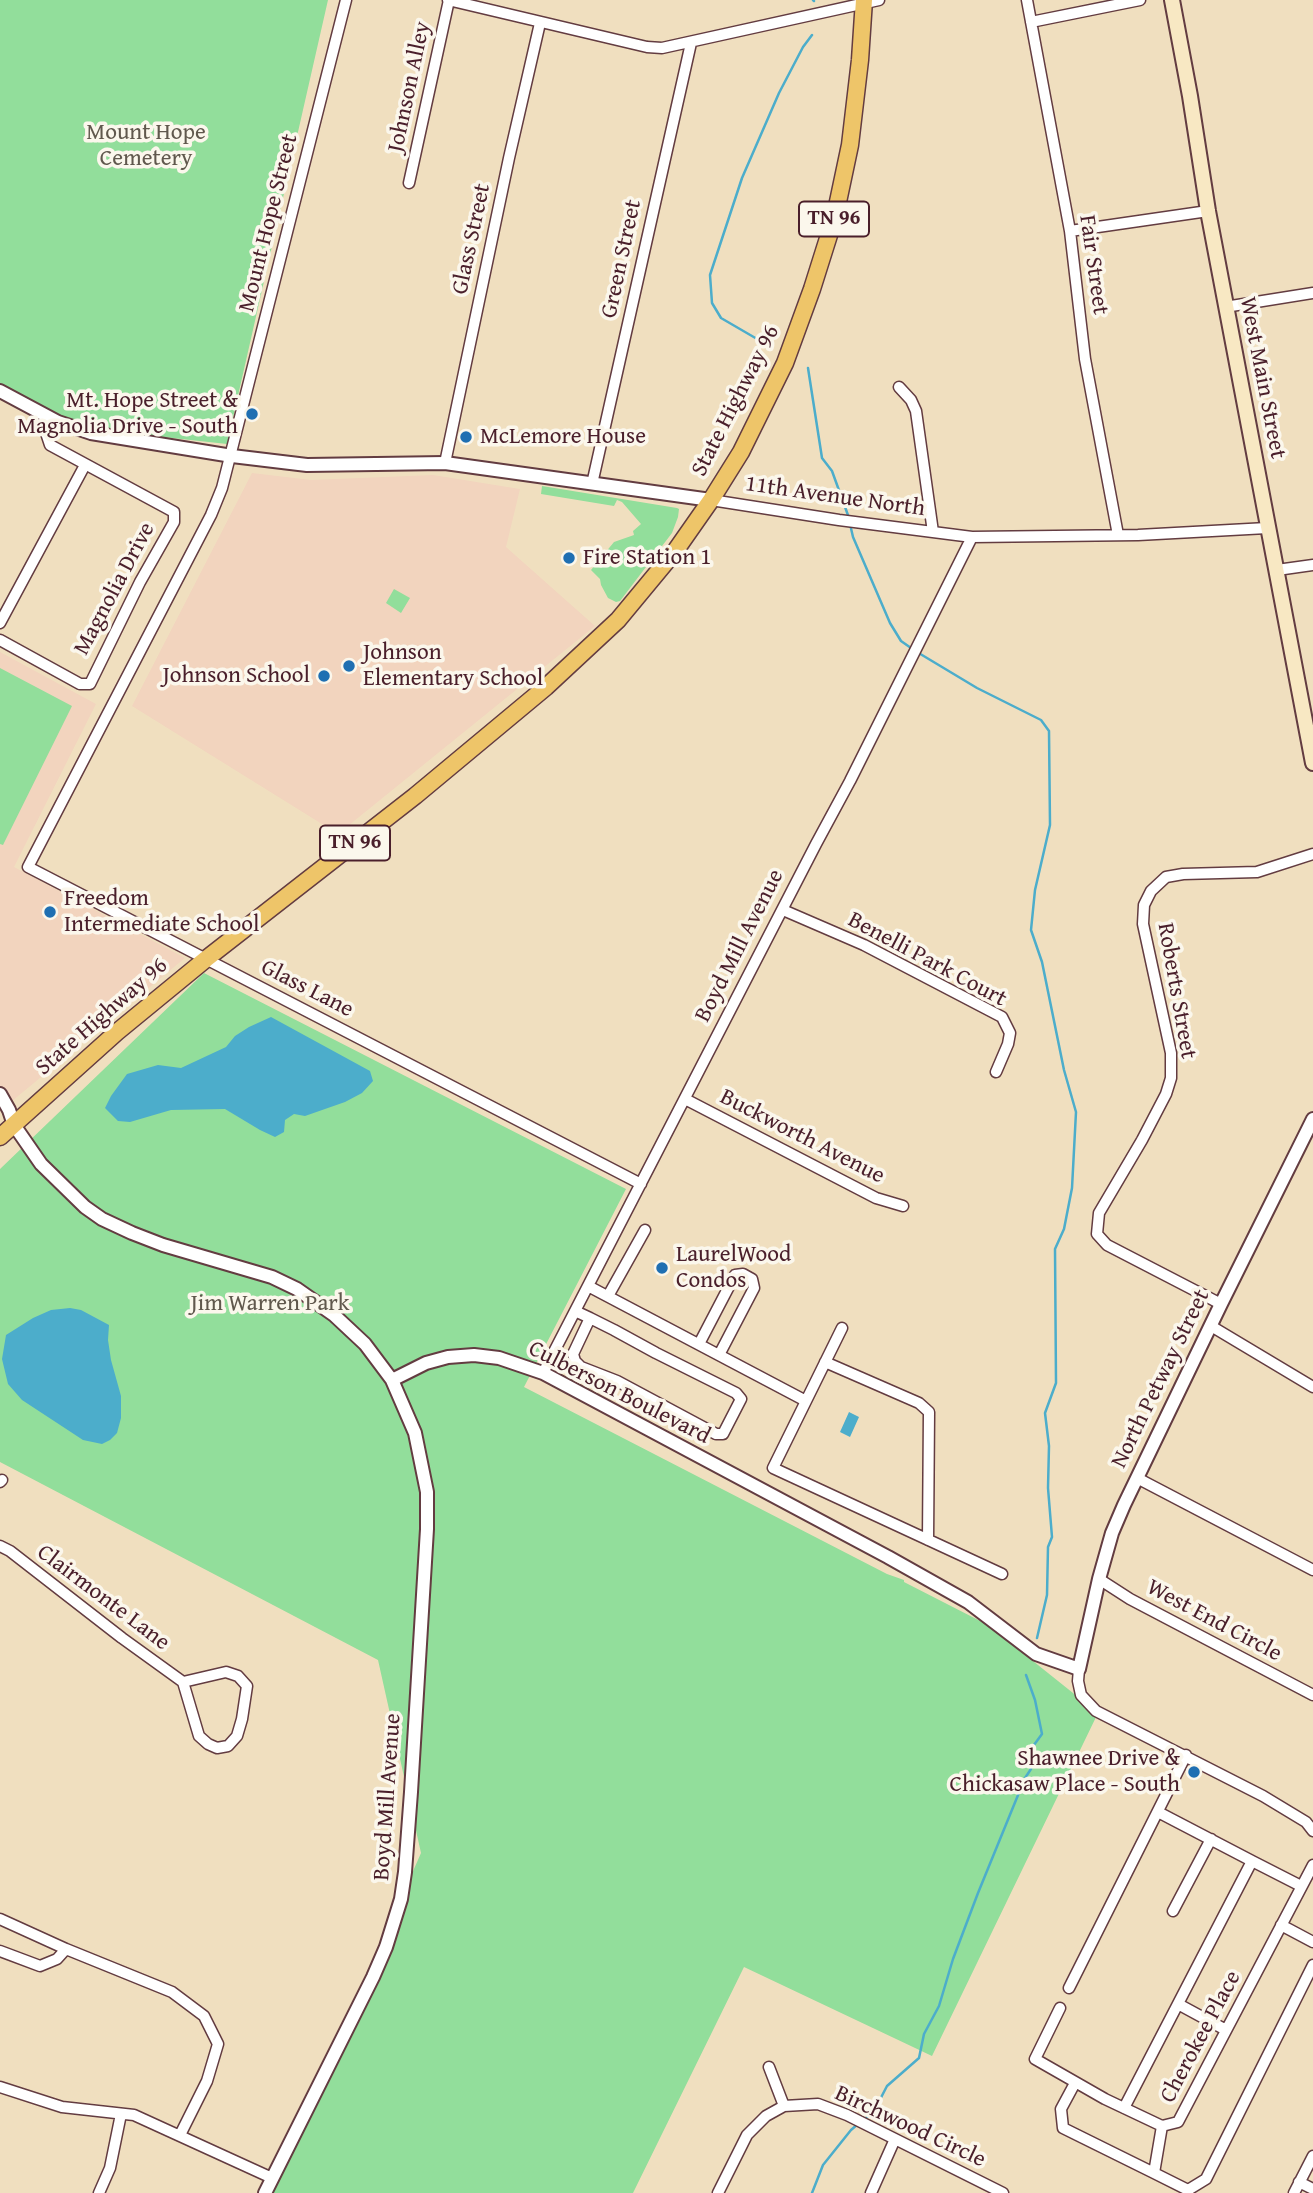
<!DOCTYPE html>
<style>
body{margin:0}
canvas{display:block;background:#f0dfbf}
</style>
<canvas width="1313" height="2193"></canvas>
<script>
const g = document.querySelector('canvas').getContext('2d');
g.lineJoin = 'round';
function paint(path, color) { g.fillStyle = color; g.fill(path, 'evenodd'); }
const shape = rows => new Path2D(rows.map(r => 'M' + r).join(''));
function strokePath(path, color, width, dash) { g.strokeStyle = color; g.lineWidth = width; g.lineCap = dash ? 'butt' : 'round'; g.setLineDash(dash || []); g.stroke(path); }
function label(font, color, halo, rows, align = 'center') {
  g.font = font + ' "Gentium Book Plus",serif'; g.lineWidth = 7; g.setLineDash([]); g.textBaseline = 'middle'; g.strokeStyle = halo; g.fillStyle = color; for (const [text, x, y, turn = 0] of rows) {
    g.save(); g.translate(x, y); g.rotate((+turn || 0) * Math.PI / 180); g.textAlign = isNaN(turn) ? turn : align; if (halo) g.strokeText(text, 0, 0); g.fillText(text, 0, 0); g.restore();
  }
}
paint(shape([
 [252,473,311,480,433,475,520,489,506,547,595,626,338,834,132,706],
 [0,652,96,704,14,867,185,958,0,1111]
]), '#f2d4be');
paint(shape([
 [0,0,328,0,227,444,72,427,0,386],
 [542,486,677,508,679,509,678,517,672,533,620,601,616,602,608,598,601,585,600,579,591,570,614,542,634,535,633,531,641,524,622,502,617,500,614,506,541,494],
 [394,589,410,598,401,613,386,603],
 [0,668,72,706,3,845,0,844],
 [204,973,626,1189,524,1387,887,1574,904,1580,904,1582,988,1625,1098,1713,932,2056,744,1967,633,2193,272,2193,421,1853,378,1660,0,1462,0,1169]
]), '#92de9b');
paint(shape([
 [271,1017,370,1071,373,1081,362,1093,345,1102,305,1116,294,1114,285,1120,284,1132,275,1137,260,1130,225,1109,171,1110,130,1122,118,1121,105,1108,111,1096,127,1074,158,1065,181,1068,226,1047,235,1036,249,1027],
 [70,1308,81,1310,109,1325,108,1340,111,1360,121,1396,121,1418,117,1433,110,1440,102,1444,83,1440,22,1400,8,1384,2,1359,6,1335,33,1318,51,1310],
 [849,1412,859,1417,850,1437,840,1432]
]), '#4cadcb');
strokePath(shape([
 [813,0,814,1],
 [764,343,721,318,712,303,710,275,742,178,779,93,803,47,812,35],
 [808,368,822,458,832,471,849,518],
 [850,524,853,537,890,623,901,641,911,648],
 [917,652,977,688,1041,720,1049,731,1050,825,1035,890,1031,930,1042,962,1064,1070,1076,1112,1072,1188,1064,1229,1055,1249,1056,1383,1045,1413,1049,1446,1048,1488,1052,1537,1048,1547,1047,1595,1037,1638],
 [863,2120,873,2113,887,2086,919,2058,924,2034,939,2006,953,1959,978,1893,1025,1778,1031,1769,1031,1749,1042,1734,1035,1700,1026,1675],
 [812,2193,823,2165,851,2130,858,2124]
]), '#4cadcb', 2.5);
const minor = shape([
 [346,0,222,488,211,515,28,867,641,1184],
 [448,0,647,47,662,48,879,0],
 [1027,0,1070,231,1085,359,1118,535],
 [1031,22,1140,0],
 [409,183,449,0],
 [1070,231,1208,211],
 [1225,307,1313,293],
 [899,387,911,400,916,411,933,532],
 [445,463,509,158,540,23],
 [592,484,691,43],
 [711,500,839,520,972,537,1138,535,1267,528],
 [1277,570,1313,565],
 [0,623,85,465],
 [0,640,80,684,90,684,140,582,174,522,174,512,50,445,45,430,51,418],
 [783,910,864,945,1002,1017,1010,1033,1008,1044,996,1072],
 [685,1099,876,1198,903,1206],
 [588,1286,806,1401],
 [608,1296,645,1230],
 [1221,1304,1107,1245,1097,1234,1099,1213,1142,1140,1166,1094,1171,1078,1171,1053,1143,924,1144,905,1151,891,1166,877,1183,874,1257,872,1313,854],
 [575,1311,590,1318,614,1330,656,1353,736,1393,741,1399,723,1434,716,1434,617,1381,581,1367,575,1361,573,1354,590,1318],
 [1211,1326,1313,1387],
 [842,1328,773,1468,1002,1574],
 [699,1344,735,1275,743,1274,752,1279,754,1288,719,1355],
 [825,1362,919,1403,929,1412,928,1540],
 [543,1373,816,844,850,781,972,537],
 [1137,1478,1313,1570],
 [0,1482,2,1480],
 [0,1546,10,1551,122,1638,183,1682,199,1736,208,1744,217,1748,228,1746,237,1736,242,1719,247,1686,238,1676,226,1672,183,1682],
 [1099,1579,1130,1599,1313,1695],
 [1079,1669,1078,1681,1081,1695,1096,1711,1263,1796,1306,1822,1313,1831],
 [1158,1812,1252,1861],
 [1173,1911,1211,1839],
 [0,1919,66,1949,172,1992,204,2016,218,2044,207,2081,180,2135],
 [1281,1925,1313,1942],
 [0,1951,40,1966,57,1959,66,1949],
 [1069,1988,1186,1755],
 [1178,2004,1226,2030],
 [1060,2008,1035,2059,1105,2099,1162,2126,1178,2122,1313,1865],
 [769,2067,784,2106],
 [1075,2083,1061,2109,1063,2128,1154,2173],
 [0,2087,62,2107,134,2115,272,2178],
 [1124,2108,1252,1861,1301,1886],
 [1162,2126,1154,2173,1188,2190,1206,2179,1313,1965],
 [1299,2182,1313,2189],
 [99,2193,110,2168,121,2114],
 [718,2193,747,2135,766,2116,784,2106,818,2104,847,2115,1003,2193],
 [871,2193,895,2139],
 [1294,2193,1313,2156]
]);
const tertiary = shape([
 [0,391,58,422,91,433,232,456,307,465,445,463,711,500],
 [0,1094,9,1110,14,1125,41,1164,85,1207,102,1219,132,1233,163,1245,272,1277,297,1289,334,1315,365,1344,392,1380,426,1363,448,1357,474,1355,499,1358,543,1373,888,1557,968,1602,1036,1654,1079,1669,1099,1579,1112,1533,1124,1505,1221,1304,1313,1119],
 [265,2193,373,1977,386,1947,401,1899,405,1872,411,1792,427,1529,427,1492,415,1433,392,1380]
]);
const secondary = shape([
 [1172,0,1190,96,1208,211,1313,763]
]);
const primary = shape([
 [0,1137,117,1032,206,959,415,796,546,687,618,620,676,550,711,500,741,452,785,363,812,289,835,216,850,145,860,60,864,0]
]);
strokePath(minor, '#633c41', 13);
strokePath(tertiary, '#633c41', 16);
strokePath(secondary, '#633c41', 18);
strokePath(primary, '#633c41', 19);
strokePath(minor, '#fff', 10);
strokePath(tertiary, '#fff', 12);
strokePath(secondary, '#f8e8c3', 14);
strokePath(primary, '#eec569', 16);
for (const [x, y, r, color] of [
 [252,414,7,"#1f6fb2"],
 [466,437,7,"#1f6fb2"],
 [569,558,7,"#1f6fb2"],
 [349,666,7,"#1f6fb2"],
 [324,676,7,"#1f6fb2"],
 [50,912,7,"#1f6fb2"],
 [662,1268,7,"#1f6fb2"],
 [1194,1772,7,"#1f6fb2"]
]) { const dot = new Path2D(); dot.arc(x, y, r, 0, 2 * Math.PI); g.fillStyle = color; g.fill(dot); strokePath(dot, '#fbf7ec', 2.5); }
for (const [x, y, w] of [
 [834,219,70],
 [355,843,70]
]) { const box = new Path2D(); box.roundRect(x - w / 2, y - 17.5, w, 35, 5); g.fillStyle = '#fbf7ec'; g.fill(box); strokePath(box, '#4a1f2b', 2); }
label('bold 21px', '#4a1f2b', null, [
 ["TN 96",834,219],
 ["TN 96",355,843]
]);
label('23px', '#4a1f2b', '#fbf7ec', [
 ["Johnson Alley",410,87,-78],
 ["Mount Hope Street",269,223,-76],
 ["Glass Street",472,239,-78],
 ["Green Street",622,259,-78],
 ["Fair Street",1093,265,82],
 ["West Main Street",1262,378,79],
 ["State Highway 96",736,401,-63],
 ["11th Avenue North",835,497,8],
 ["Magnolia Drive",115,589,-62],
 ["Boyd Mill Avenue",740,946,-63],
 ["Benelli Park Court",927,960,28],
 ["Glass Lane",307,989,27],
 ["Roberts Street",1176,991,80],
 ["State Highway 96",102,1017,-41],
 ["Buckworth Avenue",802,1137,27],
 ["North Petway Street",1161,1379,-64],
 ["Culberson Boulevard",619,1393,27],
 ["Clairmonte Lane",103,1598,37],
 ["West End Circle",1214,1621,28],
 ["Boyd Mill Avenue",388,1797,-86],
 ["Cherokee Place",1201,2037,-62],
 ["Birchwood Circle",910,2127,25]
]);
label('23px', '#60584d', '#fbf7ec', [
 ["Mount Hope",146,133],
 ["Cemetery",146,159],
 ["Jim Warren Park",270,1304]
]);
label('23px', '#4a1f2b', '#fbf7ec', [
 ["Mt. Hope Street &",238,401,"right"],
 ["Magnolia Drive - South",238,427,"right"],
 ["McLemore House",480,437],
 ["Fire Station 1",583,558],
 ["Johnson",363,653],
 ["Elementary School",363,679],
 ["Johnson School",310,676,"right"],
 ["Freedom",64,899],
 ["Intermediate School",64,925],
 ["LaurelWood",676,1255],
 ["Condos",676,1281],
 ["Shawnee Drive &",1180,1759,"right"],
 ["Chickasaw Place - South",1180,1785,"right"]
], 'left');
</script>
